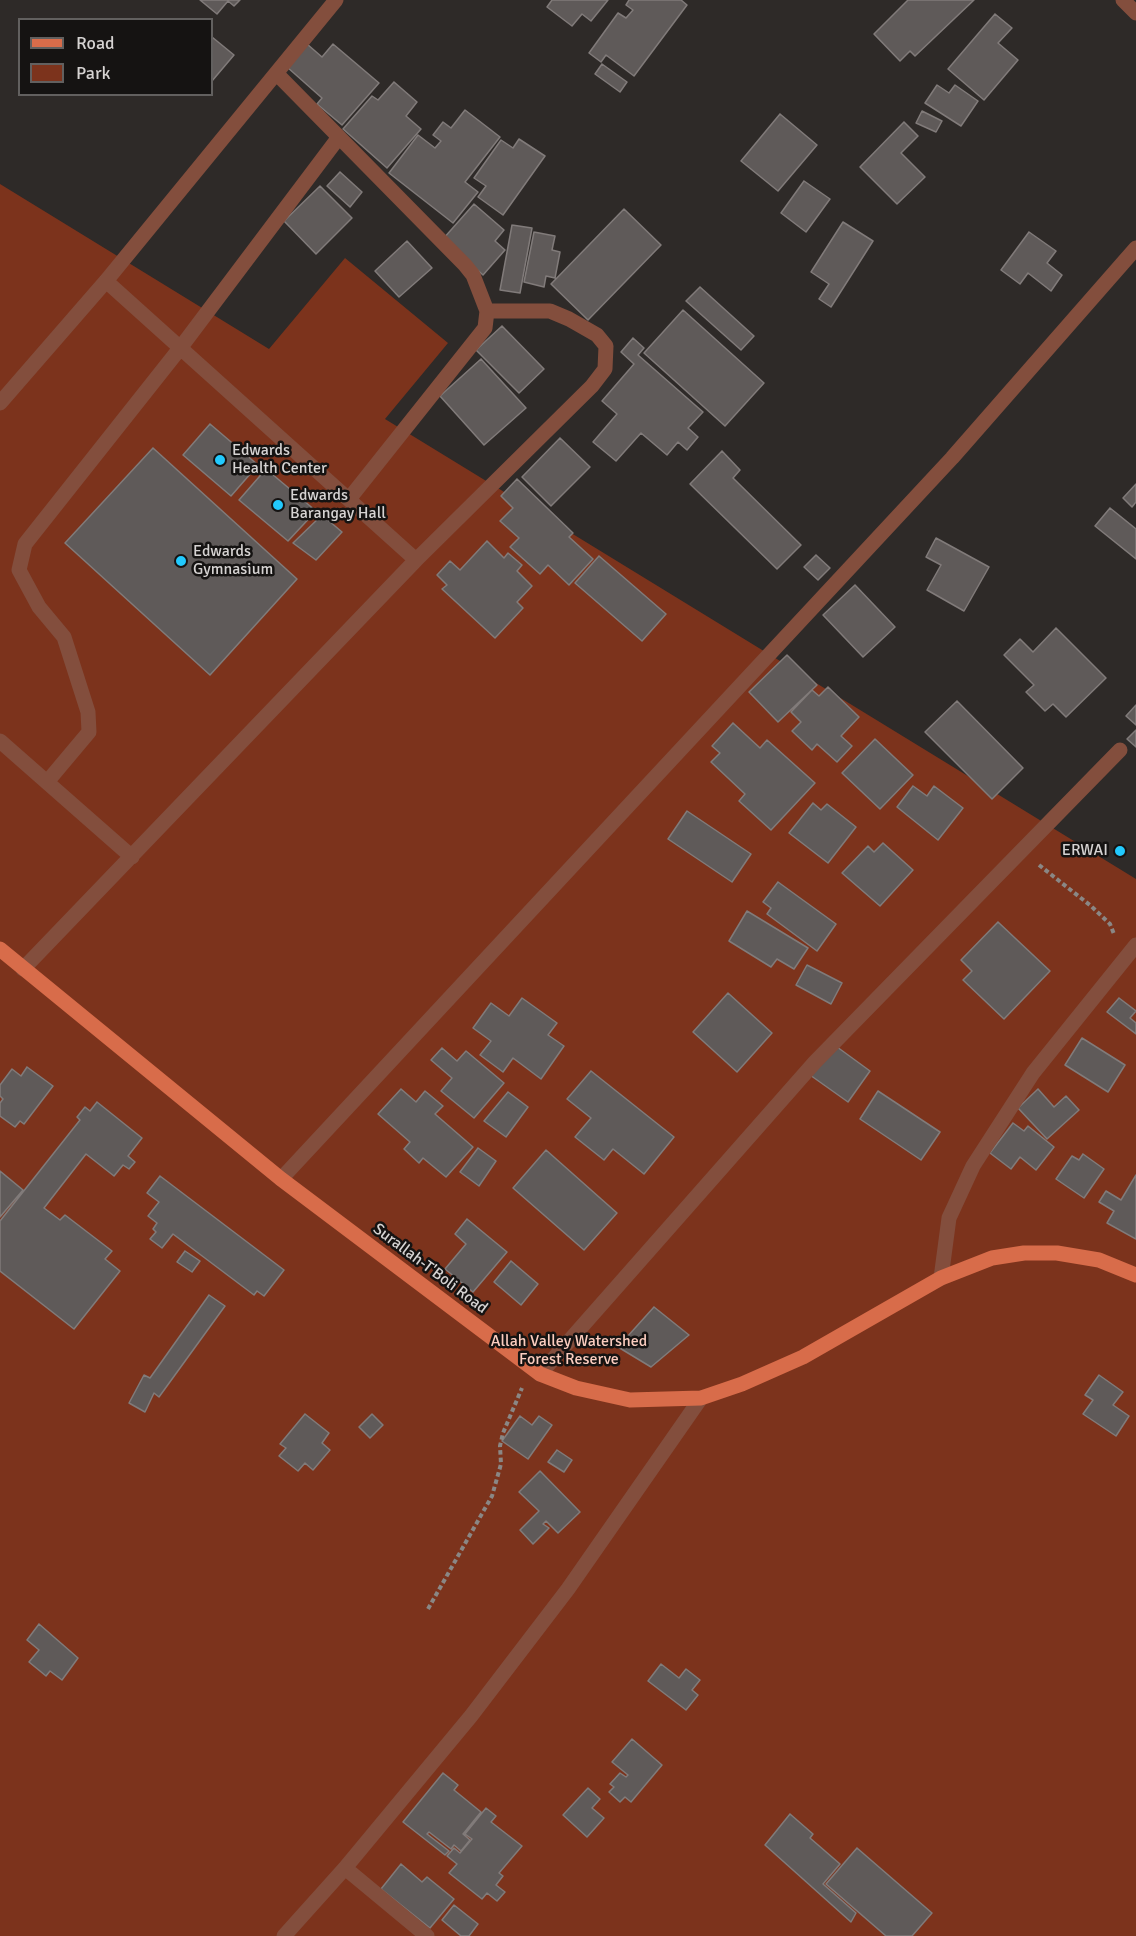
<!DOCTYPE html>
<style>
body{margin:0}
#map{position:relative;width:1136px;height:1936px;overflow:hidden;background:#2e2a28;font-family:Signika,sans-serif}
canvas{display:block}
.legend{position:absolute;left:18px;top:18px;width:195px;height:78px;box-sizing:border-box;background:#151312;border:2px solid #62605f;margin:0;padding:8px 10px;list-style:none;font-size:18px;color:#d6d3d2}
.legend li{display:flex;align-items:center;gap:12px;height:30px}
.legend b{width:30px;border:2px solid #62605f}
</style>
<div id="map">
<canvas width="1136" height="1936"></canvas>
<ul class="legend">
<li><b style="height:8px;background:#d86c4a"></b>Road</li>
<li><b style="height:16px;background:#7c331c"></b>Park</li>
</ul>
</div>
<script>
const g = document.querySelector('canvas').getContext('2d');
g.lineJoin = 'round';
function paint(path, color) { g.fillStyle = color; g.fill(path, 'evenodd'); }
const shape = rows => new Path2D(rows.map(r => 'M' + r).join(''));
function strokePath(path, color, width, dash) { g.strokeStyle = color; g.lineWidth = width; g.lineCap = dash ? 'butt' : 'round'; g.setLineDash(dash || []); g.stroke(path); }
function label(font, color, halo, rows, align = 'center') {
  g.font = font + ' Signika,sans-serif'; g.lineWidth = 5; g.setLineDash([]); g.textBaseline = 'middle'; g.strokeStyle = halo; g.fillStyle = color; for (const [text, x, y, turn = 0] of rows) {
    g.save(); g.translate(x, y); g.rotate((+turn || 0) * Math.PI / 180); g.textAlign = isNaN(turn) ? turn : align; if (halo) g.strokeText(text, 0, 0); g.fillText(text, 0, 0); g.restore();
  }
}
paint(shape([
 [0,184,269,349,345,258,448,343,385,419,1136,879,1136,1936,0,1936]
]), '#7c331c');
const building = shape([
 [200,0,240,0,234,6,228,1,217,14,200,0],
 [552,0,608,0,591,21,582,14,572,26,547,7,552,0],
 [629,0,681,0,687,5,634,76,606,55,601,62,589,53,618,13,626,18,633,10,626,5,629,0],
 [908,0,974,0,915,56,910,51,900,61,874,34,908,0],
 [995,14,1012,28,998,43,1018,60,984,100,948,69,995,14],
 [212,37,234,55,212,81,212,37],
 [307,44,322,57,333,44,379,83,342,125,317,104,322,98,287,67,307,44],
 [602,64,627,82,620,92,595,74,602,64],
 [394,82,417,102,406,116,421,129,387,168,343,129,372,96,378,100,394,82],
 [937,85,949,93,955,85,978,101,961,126,925,103,937,85],
 [465,110,500,137,465,182,478,192,453,223,389,173,418,135,435,148,441,141,433,135,443,122,451,128,465,110],
 [922,111,942,121,936,132,916,123,922,111],
 [780,114,817,145,778,191,741,161,780,114],
 [904,122,918,136,901,153,925,177,897,204,860,167,904,122],
 [519,139,545,156,503,215,478,197,486,186,474,178,501,140,513,148,519,139],
 [340,172,362,192,350,207,327,186,340,172],
 [804,181,830,199,806,232,781,213,804,181],
 [320,186,352,218,316,254,284,221,320,186],
 [474,204,504,230,495,241,505,250,483,275,443,239,474,204],
 [624,209,661,245,588,320,551,284,624,209],
 [843,222,873,241,831,307,819,299,829,284,811,272,843,222],
 [512,225,532,228,520,293,500,290,512,225],
 [534,232,555,236,552,250,560,252,555,278,546,276,544,287,524,282,534,232],
 [1029,232,1056,251,1047,263,1062,275,1051,291,1028,273,1020,284,1001,270,1029,232],
 [407,241,432,268,399,297,375,271,407,241],
 [700,287,754,336,741,350,686,301,700,287],
 [683,310,764,383,725,426,644,353,683,310],
 [502,326,544,369,519,393,476,350,502,326],
 [633,338,644,348,638,355,703,412,688,428,698,437,687,450,678,442,667,455,641,433,616,461,593,442,617,414,602,401,634,364,621,352,633,338],
 [481,359,526,408,484,445,440,396,481,359],
 [210,424,258,465,231,496,183,455,210,424],
 [560,438,590,467,551,506,522,477,560,438],
 [153,448,297,579,210,675,65,543,153,448],
 [722,451,740,470,733,478,801,545,777,569,690,484,722,451],
 [266,469,316,511,288,541,239,500,266,469],
 [517,479,573,533,569,537,593,559,569,585,548,565,540,574,510,547,519,538,500,521,513,508,501,496,517,479],
 [1136,484,1136,502,1132,507,1123,498,1136,484],
 [1110,508,1136,529,1136,559,1095,526,1110,508],
 [322,515,342,532,316,560,293,543,322,515],
 [936,538,989,567,964,611,927,590,941,565,926,557,936,538],
 [487,541,504,558,508,553,522,565,517,571,532,586,517,602,523,608,495,638,442,589,447,585,437,575,450,561,460,570,487,541],
 [816,555,830,568,818,580,804,567,816,555],
 [599,556,666,614,642,641,575,583,599,556],
 [855,585,895,627,863,657,823,615,855,585],
 [1056,628,1106,678,1066,717,1053,704,1045,711,1026,692,1034,685,1004,655,1020,639,1033,652,1056,628],
 [787,655,817,685,778,722,749,692,787,655],
 [828,687,859,717,841,736,852,746,837,762,817,744,812,750,792,731,801,722,791,712,812,690,819,696,828,687],
 [957,701,1023,768,992,799,925,732,957,701],
 [1136,705,1136,725,1126,716,1136,705],
 [733,723,760,748,767,740,815,783,771,830,739,801,745,794,711,762,720,753,712,746,733,723],
 [1136,730,1136,747,1127,739,1136,730],
 [875,739,913,775,880,809,842,773,875,739],
 [913,786,927,796,934,786,963,808,938,840,897,807,913,786],
 [813,803,821,810,827,804,856,827,828,863,789,833,813,803],
 [687,811,751,854,732,882,668,839,687,811],
 [883,843,913,870,880,906,842,873,868,846,874,852,883,843],
 [778,882,836,924,817,951,767,914,771,908,763,902,778,882],
 [747,911,808,948,794,969,777,959,771,967,729,941,747,911],
 [998,922,1050,971,1004,1019,963,980,972,971,961,960,998,922],
 [807,965,842,983,831,1004,796,985,807,965],
 [728,993,772,1033,737,1072,693,1032,728,993],
 [522,998,557,1023,548,1035,564,1046,541,1079,513,1058,503,1072,480,1055,491,1041,473,1028,491,1003,509,1016,522,998],
 [1119,998,1136,1011,1130,1018,1136,1023,1136,1034,1107,1012,1119,998],
 [1082,1038,1125,1065,1108,1092,1065,1065,1082,1038],
 [833,1044,870,1071,848,1102,810,1075,833,1044],
 [442,1048,457,1061,466,1051,504,1083,474,1118,441,1091,452,1078,431,1060,442,1048],
 [27,1067,53,1086,24,1124,20,1121,15,1127,0,1116,0,1103,3,1099,0,1096,0,1085,12,1069,21,1076,27,1067],
 [591,1071,674,1137,644,1174,613,1149,604,1160,575,1137,591,1118,567,1099,591,1071],
 [401,1089,416,1102,425,1091,443,1106,435,1114,473,1147,446,1177,423,1158,419,1163,404,1149,410,1142,378,1114,401,1089],
 [1038,1089,1054,1107,1066,1096,1079,1110,1047,1139,1018,1108,1038,1089],
 [878,1091,940,1132,921,1160,860,1119,878,1091],
 [508,1092,528,1107,506,1137,484,1121,508,1092],
 [97,1102,142,1138,128,1156,135,1162,129,1169,123,1165,114,1176,86,1154,44,1208,60,1220,65,1215,112,1251,105,1259,120,1271,74,1329,0,1271,0,1221,80,1120,77,1117,85,1107,90,1111,97,1102],
 [1013,1123,1024,1131,1028,1126,1054,1147,1036,1170,1020,1157,1011,1169,990,1153,1013,1123],
 [478,1148,496,1161,479,1186,460,1172,478,1148],
 [546,1150,617,1213,584,1250,513,1188,546,1150],
 [1083,1154,1104,1169,1084,1198,1056,1179,1072,1156,1079,1160,1083,1154],
 [0,1171,23,1190,0,1217,0,1171],
 [1136,1175,1136,1239,1107,1223,1114,1211,1099,1202,1106,1191,1121,1200,1136,1175],
 [160,1176,284,1270,264,1296,257,1291,254,1295,173,1234,162,1248,150,1239,156,1232,153,1229,157,1223,148,1216,159,1202,147,1193,160,1176],
 [467,1219,507,1252,473,1292,445,1269,466,1244,455,1234,467,1219],
 [185,1251,200,1261,192,1272,177,1262,185,1251],
 [511,1261,538,1284,521,1305,494,1282,511,1261],
 [209,1295,225,1306,159,1397,154,1393,145,1412,129,1403,144,1375,150,1378,209,1295],
 [654,1307,689,1335,651,1367,618,1347,654,1307],
 [1099,1375,1123,1392,1113,1405,1129,1416,1116,1436,1083,1414,1093,1400,1085,1395,1099,1375],
 [305,1414,329,1433,322,1443,330,1450,313,1470,305,1463,298,1471,279,1456,286,1448,280,1444,305,1414],
 [372,1414,383,1425,370,1438,359,1427,372,1414],
 [520,1416,532,1425,539,1416,552,1425,528,1459,502,1441,520,1416],
 [557,1450,572,1460,564,1472,548,1462,557,1450],
 [540,1471,580,1512,558,1533,546,1521,543,1524,549,1528,533,1544,520,1530,539,1511,519,1492,540,1471],
 [39,1624,78,1658,62,1680,50,1671,46,1676,29,1662,39,1650,27,1640,39,1624],
 [661,1664,679,1678,686,1669,700,1680,692,1690,698,1695,686,1710,648,1681,661,1664],
 [632,1739,662,1765,631,1802,625,1797,620,1802,609,1792,614,1787,610,1784,620,1773,626,1777,628,1775,612,1762,632,1739],
 [443,1773,458,1785,454,1790,481,1812,463,1834,470,1840,461,1851,454,1845,451,1849,429,1832,427,1834,449,1851,445,1855,403,1822,443,1773],
 [588,1788,600,1799,592,1808,604,1818,587,1837,563,1815,588,1788],
 [486,1808,496,1816,491,1822,522,1846,499,1873,503,1876,496,1885,505,1892,497,1901,487,1893,482,1899,449,1873,457,1864,447,1856,454,1848,460,1853,472,1839,465,1834,486,1808],
 [790,1814,813,1834,810,1838,840,1864,823,1884,856,1913,851,1922,765,1845,790,1814],
 [857,1848,932,1913,912,1936,886,1936,826,1884,857,1848],
 [401,1864,422,1882,427,1877,454,1899,430,1928,381,1889,401,1864],
 [454,1905,478,1924,469,1936,461,1936,442,1920,454,1905]
]);
paint(building, '#5f5a59');
strokePath(building, '#817b7a', 1.5);
strokePath(shape([
 [1039,865,1091,906,1110,924,1114,934],
 [428,1609,492,1496,501,1464,500,1446,503,1433,522,1388]
]), '#8a8785', 4, [4.5, 3]);
strokePath(shape([
 [1123,0,1136,13],
 [276,73,465,265,473,275,487,311,485,328,349,499],
 [106,281,416,560],
 [0,403,106,281,336,0],
 [0,741,132,857],
 [47,782,89,732,88,712,64,637,39,607,19,570,25,544,181,347,339,137],
 [23,969,416,560,592,386,605,369,606,346,597,335,569,319,550,311,487,311],
 [281,1179,952,458,1136,248],
 [941,1278,949,1218,973,1166,1033,1073,1136,945],
 [540,1374,815,1062,1120,750],
 [345,1868,427,1936],
 [284,1936,345,1868,471,1716,568,1589,701,1398]
]), '#834e3d', 15);
strokePath(shape([
 [0,949,281,1179,540,1374,576,1388,630,1400,701,1398,742,1384,803,1357,941,1278,992,1258,1024,1253,1057,1253,1099,1260,1136,1275]
]), '#d86c4a', 15);
for (const [x, y, r, color] of [
 [220,460,6,"#22c9fd"],
 [278,505,6,"#22c9fd"],
 [181,561,6,"#22c9fd"],
 [1120,851,6,"#22c9fd"]
]) { const dot = new Path2D(); dot.arc(x, y, r, 0, 2 * Math.PI); g.fillStyle = color; g.fill(dot); strokePath(dot, '#151312', 2); }
label('16px', '#d6d3d2', '#151312', [
 ["Edwards",232,451],
 ["Health Center",232,469],
 ["Edwards",290,496],
 ["Barangay Hall",290,514],
 ["Edwards",193,552],
 ["Gymnasium",193,570],
 ["ERWAI",1108,851,"right"]
], 'left');
label('16px', '#d6d3d2', '#151312', [
 ["Surallah-T'Boli Road",430,1269,37]
]);
label('16px', '#fbcdbf', '#151312', [
 ["Allah Valley Watershed",569,1342],
 ["Forest Reserve",569,1360]
]);
</script>
